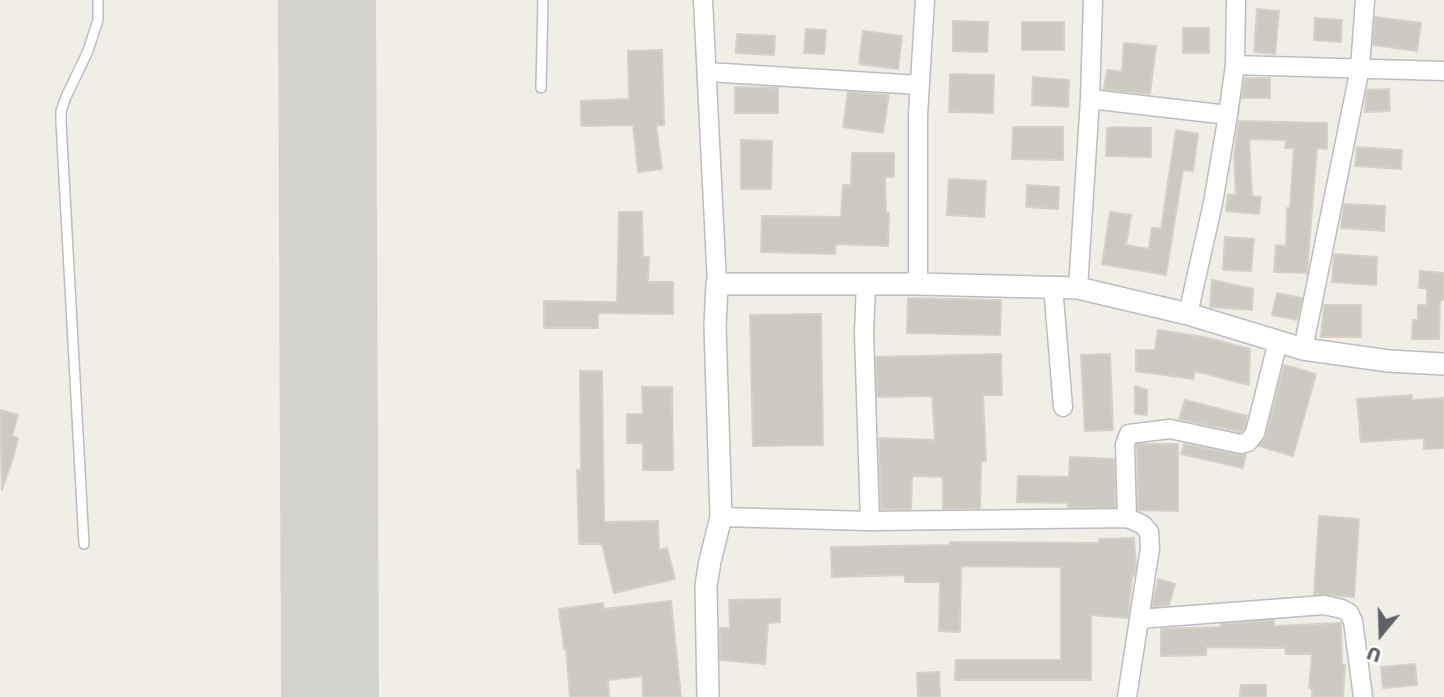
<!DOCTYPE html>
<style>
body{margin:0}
#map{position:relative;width:1444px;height:697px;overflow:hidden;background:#f0eee5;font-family:"Work Sans",sans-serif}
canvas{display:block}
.north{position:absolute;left:1346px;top:599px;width:70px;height:70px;-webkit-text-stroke:5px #fff;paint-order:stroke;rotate:199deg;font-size:19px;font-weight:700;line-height:28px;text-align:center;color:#5d6167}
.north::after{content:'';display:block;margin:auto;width:24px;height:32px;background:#5d6167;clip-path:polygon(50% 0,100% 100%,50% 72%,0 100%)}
</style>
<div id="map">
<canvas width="1444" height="697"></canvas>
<div class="north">U</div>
</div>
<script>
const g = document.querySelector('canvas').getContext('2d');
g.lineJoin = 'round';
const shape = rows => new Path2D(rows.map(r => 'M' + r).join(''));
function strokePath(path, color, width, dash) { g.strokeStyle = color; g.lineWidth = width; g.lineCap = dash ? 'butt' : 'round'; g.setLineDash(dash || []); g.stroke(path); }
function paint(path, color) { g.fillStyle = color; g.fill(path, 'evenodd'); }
strokePath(shape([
 [327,0,330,697]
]), '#d3d2ce', 98);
const building = shape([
 [1257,9,1279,11,1275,54,1254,52,1257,9],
 [1375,17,1421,23,1417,51,1373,45,1375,17],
 [1315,18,1342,20,1341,42,1314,40,1315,18],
 [953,21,988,22,987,52,953,51,953,21],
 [1022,22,1064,22,1064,50,1022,50,1022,22],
 [1183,28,1209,28,1209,53,1183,53,1183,28],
 [806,29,826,30,824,54,804,53,806,29],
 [863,31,902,36,898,69,859,64,863,31],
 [737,34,775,36,774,55,736,53,737,34],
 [1124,43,1156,46,1150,94,1104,89,1107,70,1122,72,1124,43],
 [662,50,664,125,656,125,662,169,638,172,633,125,581,126,581,101,629,99,628,51,662,50],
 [950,74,994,75,993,113,949,112,950,74],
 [1033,77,1069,80,1068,107,1032,105,1033,77],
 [1245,78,1270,78,1270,98,1242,98,1245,78],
 [735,87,778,88,778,113,735,113,735,87],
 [1389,89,1390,111,1365,112,1367,90,1389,89],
 [848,92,889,95,883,133,843,127,848,92],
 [1239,121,1327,123,1327,149,1317,148,1307,273,1274,272,1276,245,1286,246,1287,208,1290,208,1294,148,1285,148,1286,140,1249,139,1252,196,1261,197,1259,214,1226,211,1228,194,1236,195,1234,156,1239,121],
 [1013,127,1063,127,1063,160,1012,159,1013,127],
 [1116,127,1151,128,1151,157,1106,156,1107,128,1116,127],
 [1176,130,1198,134,1193,171,1183,170,1166,275,1102,264,1110,212,1131,215,1126,245,1149,249,1152,228,1161,229,1176,130],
 [741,140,772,141,771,189,741,189,741,140],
 [1357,147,1402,150,1401,169,1355,166,1357,147],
 [852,153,894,153,894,177,885,177,886,213,889,213,888,246,836,244,835,254,761,252,762,216,841,217,843,185,851,185,852,153],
 [949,179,986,181,984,217,947,215,949,179],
 [1027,185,1059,187,1058,209,1026,207,1027,185],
 [1344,204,1385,206,1384,231,1341,228,1344,204],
 [619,212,642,212,643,257,649,257,648,282,673,282,673,314,598,313,598,328,544,328,544,301,617,302,619,212],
 [1225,237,1254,239,1251,271,1223,270,1225,237],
 [1334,254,1377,257,1376,285,1332,282,1334,254],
 [1420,271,1444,273,1444,300,1440,300,1439,339,1412,339,1413,320,1418,320,1418,305,1427,305,1427,288,1419,288,1420,271],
 [1212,280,1253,289,1252,310,1210,307,1212,280],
 [1277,293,1302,298,1297,320,1272,315,1277,293],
 [908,298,1001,300,1000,335,907,333,908,298],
 [1324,305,1361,305,1361,337,1321,337,1324,305],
 [821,314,823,445,753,446,750,315,821,314],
 [1158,330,1204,337,1250,349,1249,385,1195,371,1193,379,1136,371,1136,350,1155,350,1158,330],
 [1001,354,1002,395,983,395,986,461,981,461,980,508,943,509,943,477,912,476,911,509,881,509,879,438,935,440,932,396,877,397,876,357,1001,354],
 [1110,354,1113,430,1085,431,1081,355,1110,354],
 [1284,365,1316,374,1293,456,1259,446,1266,436,1284,365],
 [580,371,602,371,604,522,658,521,659,550,667,548,675,579,614,593,602,544,579,544,577,470,581,470,580,371],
 [1135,386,1147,390,1147,415,1135,414,1135,386],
 [642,387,672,387,673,470,643,470,643,443,627,443,627,414,643,414,642,387],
 [1412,395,1412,400,1444,398,1444,448,1424,449,1424,438,1361,442,1357,399,1412,395],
 [1185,400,1247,416,1245,428,1241,432,1179,419,1185,400],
 [0,410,18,415,12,436,18,438,14,455,2,490,0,410],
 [1137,444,1178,444,1178,511,1138,510,1137,444],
 [1184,444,1239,455,1246,454,1243,468,1181,454,1184,444],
 [1070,457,1114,459,1115,507,1068,507,1068,503,1017,502,1018,476,1069,477,1070,457],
 [1319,516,1359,519,1354,597,1314,594,1319,516],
 [1134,538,1136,566,1134,576,1132,576,1128,618,1091,615,1091,680,955,680,956,660,1061,660,1061,567,961,566,960,632,939,631,940,582,905,582,905,575,832,577,831,547,950,545,950,542,1099,543,1099,539,1134,538],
 [1158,579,1175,584,1169,605,1152,607,1158,579],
 [780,599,780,622,768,623,765,664,720,660,720,628,730,628,729,600,780,599],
 [671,601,681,697,643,697,642,676,608,680,609,697,570,697,566,648,564,649,559,609,603,603,604,609,671,601],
 [1274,620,1274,626,1341,623,1342,664,1345,665,1343,697,1312,697,1312,688,1309,688,1312,654,1286,654,1285,648,1206,647,1206,655,1161,656,1161,629,1221,627,1221,624,1274,620],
 [1415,664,1417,685,1383,688,1381,667,1415,664],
 [939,672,940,697,918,697,917,673,939,672],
 [1241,685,1266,685,1266,697,1240,697,1241,685]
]);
paint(building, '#ccc8c2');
strokePath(building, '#d6d1c3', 2);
const service = shape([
 [541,88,543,0],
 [84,544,61,122,61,111,66,97,88,51,98,20,98,0]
]);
const minor = shape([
 [703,0,717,284],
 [1235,65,1444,71],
 [707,72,920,85],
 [1090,99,1228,115],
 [918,284,918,115,925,0],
 [866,285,864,333,870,521],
 [1053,286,1063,407],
 [1078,288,1090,99,1093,0],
 [1188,314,1213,203,1228,115,1235,65,1236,0],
 [1303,349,1360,68,1365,0],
 [721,517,870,521,1127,518,1137,522,1143,525,1149,532,1150,548,1127,697],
 [1127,518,1125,444,1129,434,1170,429,1241,444,1248,442,1255,433,1278,341],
 [1139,619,1324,605,1342,609,1349,613,1353,621,1363,697]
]);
const tertiary = shape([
 [708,697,706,586,710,561,721,517,715,326,717,284,918,284,1078,288,1188,314,1303,349,1389,361,1444,364]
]);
strokePath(service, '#babdc2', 12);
strokePath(minor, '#babdc2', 21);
strokePath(tertiary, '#babdc2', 24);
strokePath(service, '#fff', 9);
strokePath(minor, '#fff', 18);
strokePath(tertiary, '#fff', 21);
</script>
